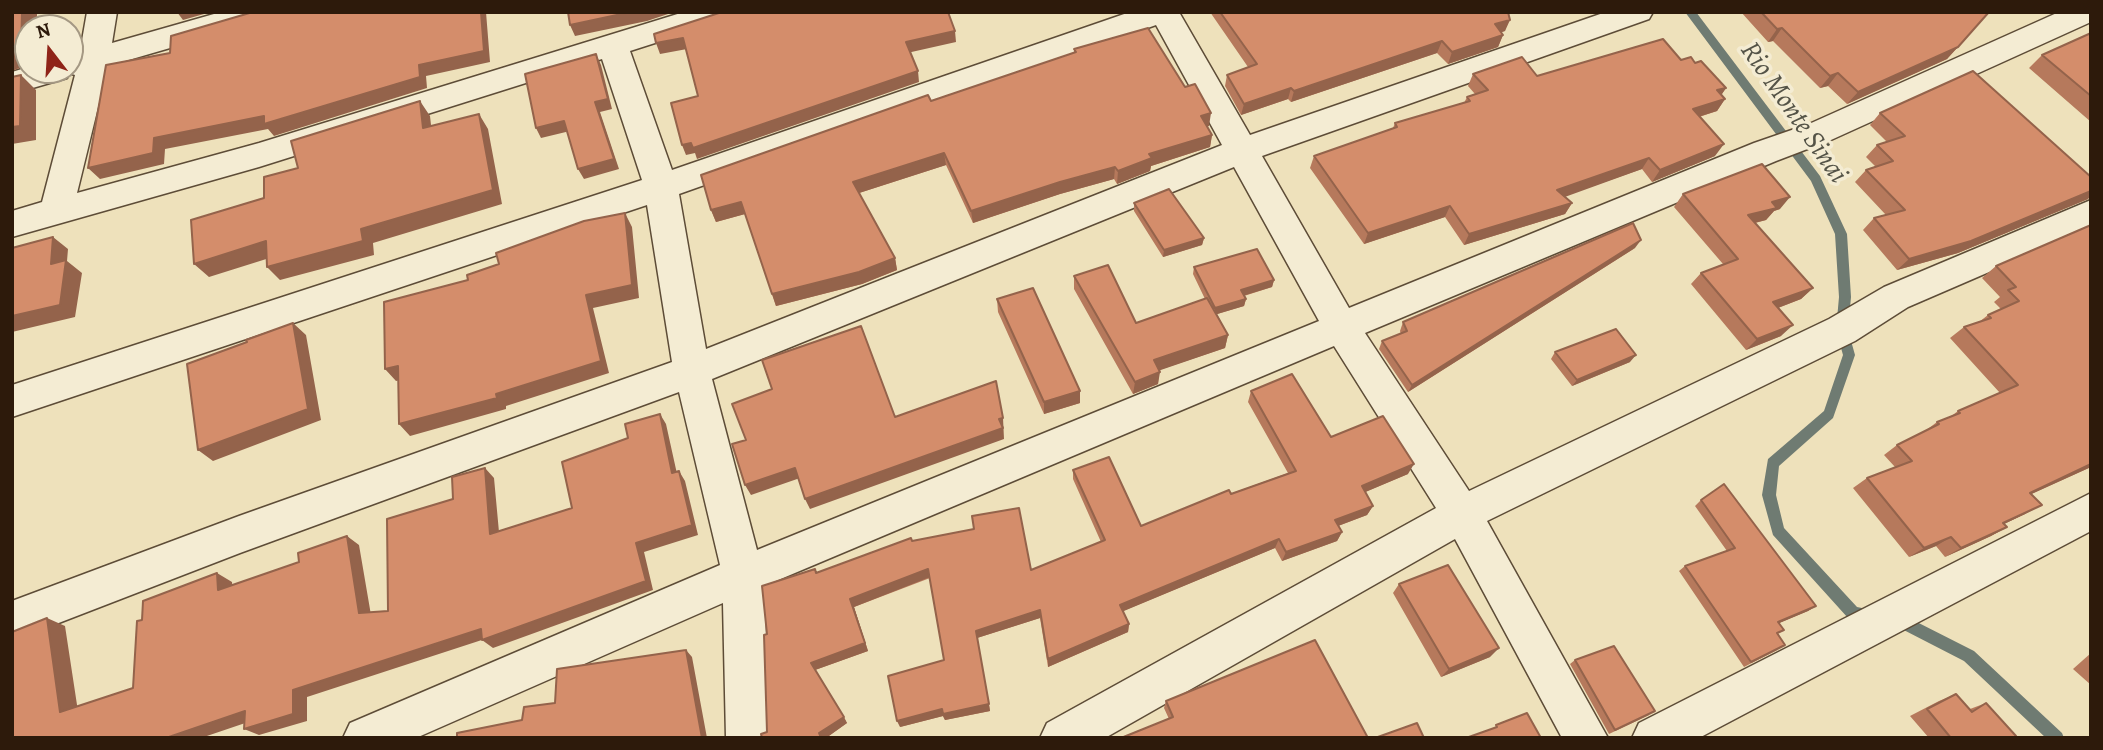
<!DOCTYPE html>
<style>
body{margin:0}
#map{position:relative;width:2103px;height:750px;overflow:hidden;background:#eee1bb;font-family:Alegreya,serif}
canvas{display:block}
.frame{position:absolute;inset:0;border:14px solid #2d1a0b;pointer-events:none}
.north{position:absolute;left:14px;top:14px;width:70px;height:70px;box-sizing:border-box;background:#f4ecd3;border:2px solid #a49883;border-radius:50%;rotate:343deg;font-size:19px;font-weight:700;line-height:28px;text-align:center;color:#2d1a0b}
.north::after{content:'';display:block;margin:auto;width:24px;height:32px;background:#8f2418;clip-path:polygon(50% 0,100% 100%,50% 72%,0 100%)}
</style>
<div id="map">
<canvas width="2103" height="750"></canvas>
<div class="frame"></div>
<div class="north">N</div>
</div>
<script>
const g = document.querySelector('canvas').getContext('2d');
g.lineJoin = 'round';
const shape = rows => new Path2D(rows.map(r => 'M' + r).join(''));
function paint(path, color) { g.fillStyle = color; g.fill(path, 'evenodd'); }
function strokePath(path, color, width, dash) { g.strokeStyle = color; g.lineWidth = width; g.lineCap = dash ? 'butt' : 'round'; g.setLineDash(dash || []); g.stroke(path); }
function label(font, color, halo, rows, align = 'center') {
  g.font = font + ' Alegreya,serif'; g.lineWidth = 7; g.setLineDash([]); g.textBaseline = 'middle'; g.strokeStyle = halo; g.fillStyle = color; for (const [text, x, y, turn = 0] of rows) {
    g.save(); g.translate(x, y); g.rotate((+turn || 0) * Math.PI / 180); g.textAlign = isNaN(turn) ? turn : align; if (halo) g.strokeText(text, 0, 0); g.fillText(text, 0, 0); g.restore();
  }
}
paint(shape([
 [1685,12,1696,12,1820,176,1847,234,1851,297,1848,330,1855,355,1833,418,1779,466,1776,495,1784,528,1857,607,1876,611,1878,616,1876,621,1871,623,1848,618,1773,535,1762,495,1768,459,1824,411,1843,355,1836,330,1839,297,1835,234,1811,181,1685,12],
 [1899,613,1974,651,2062,733,2064,738,2046,738,1964,661,1894,625,1892,620,1894,615,1899,613]
]), '#6f7b72');
const minor = shape([
 [87,12,117,12,112,43,221,12,274,12,270,19,108,66,77,193,259,143,684,12,734,12,730,19,630,51,672,170,1130,12,1179,12,1250,135,1606,12,1653,12,1649,19,1262,156,1349,308,1754,143,1809,124,2059,12,2091,12,2091,22,1831,140,1776,161,1365,333,1469,491,1829,319,1884,287,2091,200,2091,228,1908,307,1855,341,1487,521,1608,738,1562,738,1455,539,1105,738,1040,738,1047,723,1436,508,1334,346,764,586,770,738,726,738,723,603,416,738,343,738,350,723,720,565,679,392,240,553,12,641,12,601,239,516,672,362,647,205,12,417,12,385,642,180,602,59,259,167,12,237,12,211,42,202,75,75,69,73,67,78,12,94,12,72,28,67,28,70,70,70,70,54,80,52,87,12],
 [1156,25,1222,145,706,349,679,194,1156,25],
 [1234,167,1319,321,757,550,712,379,1234,167],
 [2091,493,2091,531,1699,738,1632,738,1639,723,2091,493]
]);
strokePath(minor, '#5d4c37', 3);
paint(minor, '#f4ecd3');
paint(shape([
 [12,12,43,12,37,14,37,28,28,28,28,65,12,71],
 [1210,12,1508,12,1505,31,1501,32,1503,35,1498,47,1448,64,1437,53,1291,102,1288,99,1241,115,1225,86,1227,75,1248,67],
 [1741,12,1989,12,1947,59,1847,104,1828,86,1820,88,1773,41,1768,42],
 [2091,33,2091,122,2029,68,2042,55],
 [1074,49,1209,126,1207,126,1212,135,1210,147,1151,166,1150,171,1117,184,1114,179,1060,194,973,223,946,165,859,193,895,258,897,270,862,284,776,306,745,214,716,222,711,210,931,101,1074,53],
 [1681,60,1695,63,1726,88,1721,95,1725,99,1717,111,1699,117,1715,156,1652,182,1642,169,1570,194,1564,196,1572,203,1565,214,1464,245,1445,217,1364,244,1310,168,1314,156,1393,128,1395,123,1464,103,1467,97,1475,94,1468,86,1473,74,1537,76],
 [1880,113,2088,199,1958,253,1897,270,1863,230,1874,218,1886,215,1855,182,1866,170,1876,167,1866,157,1877,145,1887,142,1870,125],
 [1683,194,1780,209,1774,211,1766,220,1755,223,1813,288,1801,299,1778,308,1781,336,1746,350,1691,284,1701,273,1723,264,1674,207],
 [1134,203,1204,238,1202,245,1163,257,1134,211],
 [2091,225,2091,467,2031,494,2025,514,2004,524,2007,527,1991,536,1945,557,1936,546,1909,557,1853,488,1867,478,1895,467,1884,455,1897,445,1925,431,1937,422,1950,417,1958,411,2000,393,1950,338,1964,327,1979,322,1988,315,2001,309,1994,302,2000,297,1982,278,1996,266],
 [1635,248,1408,392,1379,349,1382,341,1401,334,1400,331,1403,322],
 [1194,267,1274,280,1272,287,1244,296,1246,299,1244,306,1217,314,1228,335,1225,348,1159,370,1158,384,1133,394,1074,289,1074,276,1136,323,1205,299,1193,274],
 [997,299,1080,391,1080,403,1044,414,998,312],
 [1555,352,1630,362,1572,386,1551,359],
 [1251,391,1331,437,1408,474,1365,492,1373,506,1367,515,1338,526,1342,532,1337,541,1282,561,1275,548,1123,611,1129,624,1128,632,1048,667,1040,618,977,638,990,711,945,720,943,716,900,727,944,660,930,578,854,607,868,651,815,670,847,723,826,738,762,738,767,732,767,634,815,569,817,573,912,541,974,529,1031,570,1101,542,1073,479,1073,470,1141,526,1288,473,1248,402],
 [1701,500,1816,606,1808,611,1779,623,1784,630,1778,634,1777,650,1744,667,1679,571,1685,566,1727,551,1695,506],
 [1399,584,1490,657,1441,677,1393,593],
 [2091,653,2091,685,2073,669],
 [1575,660,1649,715,1609,734,1570,664],
 [1956,694,1970,709,1986,703,2013,738,1929,738,1910,716,1939,701],
 [1166,701,1368,738,1169,719,1164,708]
]), '#b6795c');
paint(shape([
 [22,12,43,12,37,14,37,28,28,28,28,59,21,52],
 [177,12,211,12,183,20],
 [481,12,486,12,490,62,426,76,427,88,274,136,268,129,165,149,164,164,100,179,88,168,154,138,419,65],
 [631,12,674,12,647,21,575,36,570,25],
 [1510,20,1505,31,1490,36,1495,24],
 [1782,28,1773,41,1768,42,1777,29],
 [955,31,956,42,907,53,906,42],
 [1503,35,1498,47,1448,64,1452,52],
 [683,38,687,49,660,54,656,43],
 [1442,41,1437,53,1291,102,1294,91],
 [1958,47,1947,59,1847,104,1858,92],
 [12,50,27,64,12,71],
 [596,54,601,65,612,109,600,112,619,169,584,179,578,169,595,102],
 [918,71,919,82,697,159,695,153,686,155,682,145],
 [1838,73,1828,86,1820,88,1830,76],
 [21,75,36,90,36,140,12,144,12,127],
 [1291,88,1288,99,1241,115,1244,104],
 [1726,88,1718,100,1717,90],
 [1725,99,1717,111,1685,121,1693,109],
 [420,101,430,116,433,143,423,128],
 [1211,113,1209,126,1199,129,1201,116],
 [479,114,488,129,502,204,373,243,374,255,280,280,267,267,361,229],
 [564,121,570,131,541,138,536,128],
 [1212,135,1210,147,1151,166,1150,171,1117,184,1118,171,1149,154],
 [1724,144,1715,156,1652,182,1660,170],
 [944,153,946,165,856,194,853,182],
 [1649,158,1642,169,1551,202,1557,190],
 [1115,167,1114,179,1060,194,973,223,971,211,1060,182],
 [2091,191,2091,196,2088,199,1958,253,1897,270,1909,259],
 [1790,197,1780,209,1774,211,1766,220,1738,227,1748,215,1772,202],
 [741,202,745,214,716,222,711,210],
 [1572,203,1565,214,1464,245,1469,234],
 [1450,206,1445,217,1364,244,1368,233],
 [625,213,632,227,639,298,593,308,609,373,506,406,506,409,410,436,399,424,586,295],
 [53,237,68,249,67,261,82,273,75,317,12,332,12,316,51,264],
 [1204,238,1202,245,1163,257,1164,250],
 [1641,240,1635,248,1408,392,1412,385],
 [266,241,279,255,209,277,194,264],
 [895,258,897,270,862,284,776,306,772,294],
 [1274,280,1272,287,1239,297,1241,290],
 [1813,288,1801,299,1762,314,1773,302],
 [1246,299,1244,306,1214,315,1215,308],
 [293,323,306,335,321,420,213,461,198,450],
 [1793,325,1781,336,1746,350,1757,339],
 [1228,335,1225,348,1152,373,1154,360],
 [1636,355,1630,362,1572,386,1577,380],
 [398,366,409,378,396,381,385,369],
 [1160,372,1158,384,1133,394,1135,382],
 [1080,391,1080,403,1044,414,1044,402],
 [660,414,666,424,679,483,672,473],
 [1003,418,1004,439,810,509,805,499],
 [1414,464,1408,474,1356,496,1362,486],
 [2091,464,2091,467,2014,502,2030,493],
 [485,468,494,478,500,543,490,534],
 [795,468,800,478,751,495,745,485],
 [679,471,685,481,698,535,644,552,653,590,493,648,482,640,636,543],
 [2042,505,2025,514,1987,532,2003,523],
 [1373,506,1367,515,1330,529,1335,520],
 [2007,527,1991,536,1945,557,1961,548],
 [1342,532,1337,541,1282,561,1286,552],
 [347,536,359,545,372,621,359,613],
 [1951,537,1936,546,1909,557,1924,548],
 [1279,539,1275,548,1119,613,1120,605],
 [928,569,930,577,854,607,868,651,815,670,811,663,850,599],
 [217,573,232,582,233,598,218,590],
 [1816,606,1808,611,1770,627,1778,622],
 [1040,610,1040,618,977,638,976,631],
 [47,618,65,626,79,718,60,712],
 [1129,624,1128,632,1048,667,1048,659],
 [481,629,491,637,307,697,307,721,259,735,244,729,293,690],
 [1499,648,1490,657,1441,677,1449,669],
 [686,650,692,657,707,738,702,738],
 [989,704,990,711,945,720,943,716,900,727,897,721,942,709],
 [245,711,260,718,201,738,166,738],
 [844,717,847,723,826,738,821,738,819,733]
]), '#94634b');
const building = shape([
 [12,12,22,12,21,52,12,50,12,12],
 [253,12,481,12,484,51,419,65,420,77,264,124,264,116,154,138,153,153,88,168,106,65,170,53,171,36,253,12],
 [568,12,631,12,570,25,568,12],
 [722,12,948,12,955,31,906,42,918,71,693,148,691,143,682,145,671,103,698,96,683,38,656,43,654,34,722,12],
 [1220,12,1508,12,1510,20,1495,24,1503,35,1452,52,1442,41,1294,91,1291,88,1244,104,1227,75,1257,64,1220,12],
 [1761,12,1989,12,1958,47,1858,92,1838,73,1830,76,1782,28,1777,29,1761,12],
 [1148,28,1185,87,1195,84,1211,113,1201,116,1212,135,1149,154,1152,158,1118,171,1115,167,1060,182,971,211,944,153,853,182,895,258,859,272,772,294,741,202,711,210,701,175,928,95,931,101,1076,52,1074,49,1148,28],
 [2091,33,2091,96,2042,55,2091,33],
 [1663,39,1681,60,1691,57,1695,63,1701,61,1726,88,1717,90,1725,99,1693,109,1724,144,1660,170,1649,158,1557,190,1572,203,1469,234,1450,206,1368,233,1314,156,1397,127,1395,123,1470,101,1467,97,1488,90,1473,74,1522,57,1537,76,1663,39],
 [596,54,608,99,595,102,614,159,578,169,564,121,536,128,525,74,596,54],
 [1973,71,2091,177,2091,191,1971,241,1909,259,1874,218,1905,210,1866,170,1893,161,1877,145,1905,136,1880,113,1973,71],
 [21,75,20,126,12,127,12,77,21,75],
 [420,101,423,128,479,114,493,190,361,229,363,241,267,267,266,241,194,264,191,220,264,198,264,177,298,168,291,141,420,101],
 [1762,164,1790,197,1772,202,1777,208,1748,215,1813,288,1773,302,1793,325,1757,339,1701,273,1738,259,1683,194,1762,164],
 [1169,189,1204,238,1164,250,1134,203,1169,189],
 [625,213,632,285,586,295,601,361,496,394,497,398,399,424,398,366,385,369,384,302,468,280,467,275,499,264,496,253,584,221,625,213],
 [1633,223,1641,240,1412,385,1382,341,1407,331,1403,322,1633,223],
 [2091,225,2091,464,2030,493,2042,505,2003,523,2007,527,1961,548,1951,537,1924,548,1867,478,1912,461,1897,445,1939,424,1937,422,1960,413,1958,411,2018,385,1964,327,1991,318,1988,315,2019,301,2008,290,2016,287,1996,266,2091,225],
 [53,237,51,264,66,260,60,305,12,316,12,248,53,237],
 [1257,249,1274,280,1241,290,1246,299,1215,308,1194,267,1257,249],
 [1108,265,1136,323,1207,298,1228,335,1154,360,1160,372,1135,382,1074,276,1108,265],
 [1033,288,1080,391,1044,402,997,299,1033,288],
 [293,323,308,409,198,450,187,364,247,342,246,340,293,323],
 [861,326,895,417,996,381,1003,418,999,419,1003,428,805,499,795,468,745,485,732,444,746,440,732,404,772,389,762,360,861,326],
 [1616,329,1636,355,1577,380,1555,352,1616,329],
 [1292,374,1331,437,1383,416,1414,464,1362,486,1373,506,1335,520,1342,532,1286,552,1279,539,1120,605,1129,624,1048,659,1040,610,976,631,989,704,943,714,942,709,897,721,888,676,944,660,928,569,850,599,865,643,811,663,844,717,819,733,821,738,762,738,761,734,767,732,764,635,767,634,762,586,815,569,816,573,911,538,912,541,974,529,972,516,1019,508,1031,570,1105,540,1073,470,1109,457,1141,526,1229,490,1231,494,1296,471,1251,391,1292,374],
 [660,414,672,473,679,471,692,525,636,543,646,581,482,640,481,629,293,690,293,714,244,729,245,711,166,738,12,738,12,632,47,618,60,712,133,688,137,621,142,620,143,601,217,573,218,590,299,562,298,553,347,536,359,613,388,611,387,519,453,499,452,477,485,468,490,534,572,508,562,462,628,438,625,424,660,414],
 [1724,484,1816,606,1778,622,1784,630,1777,633,1785,645,1751,662,1685,566,1735,548,1701,500,1724,484],
 [1448,565,1499,648,1449,669,1399,584,1448,565],
 [1315,640,1368,738,1121,738,1173,717,1166,701,1315,640],
 [1614,646,1655,711,1615,730,1575,660,1614,646],
 [686,650,702,738,457,738,457,733,522,720,524,707,555,703,557,669,686,650],
 [1956,694,1972,712,1986,703,2016,736,2013,738,1951,738,1927,709,1956,694],
 [1527,713,1541,738,1466,738,1497,727,1496,725,1527,713],
 [1417,723,1424,738,1375,738,1417,723]
]);
paint(building, '#d48d6b');
strokePath(building, '#94634b', 2);
label('italic 28px', '#545347', '#f4ecd3', [
 ["Rio Monte Sinai",1793,113,55]
]);
</script>
